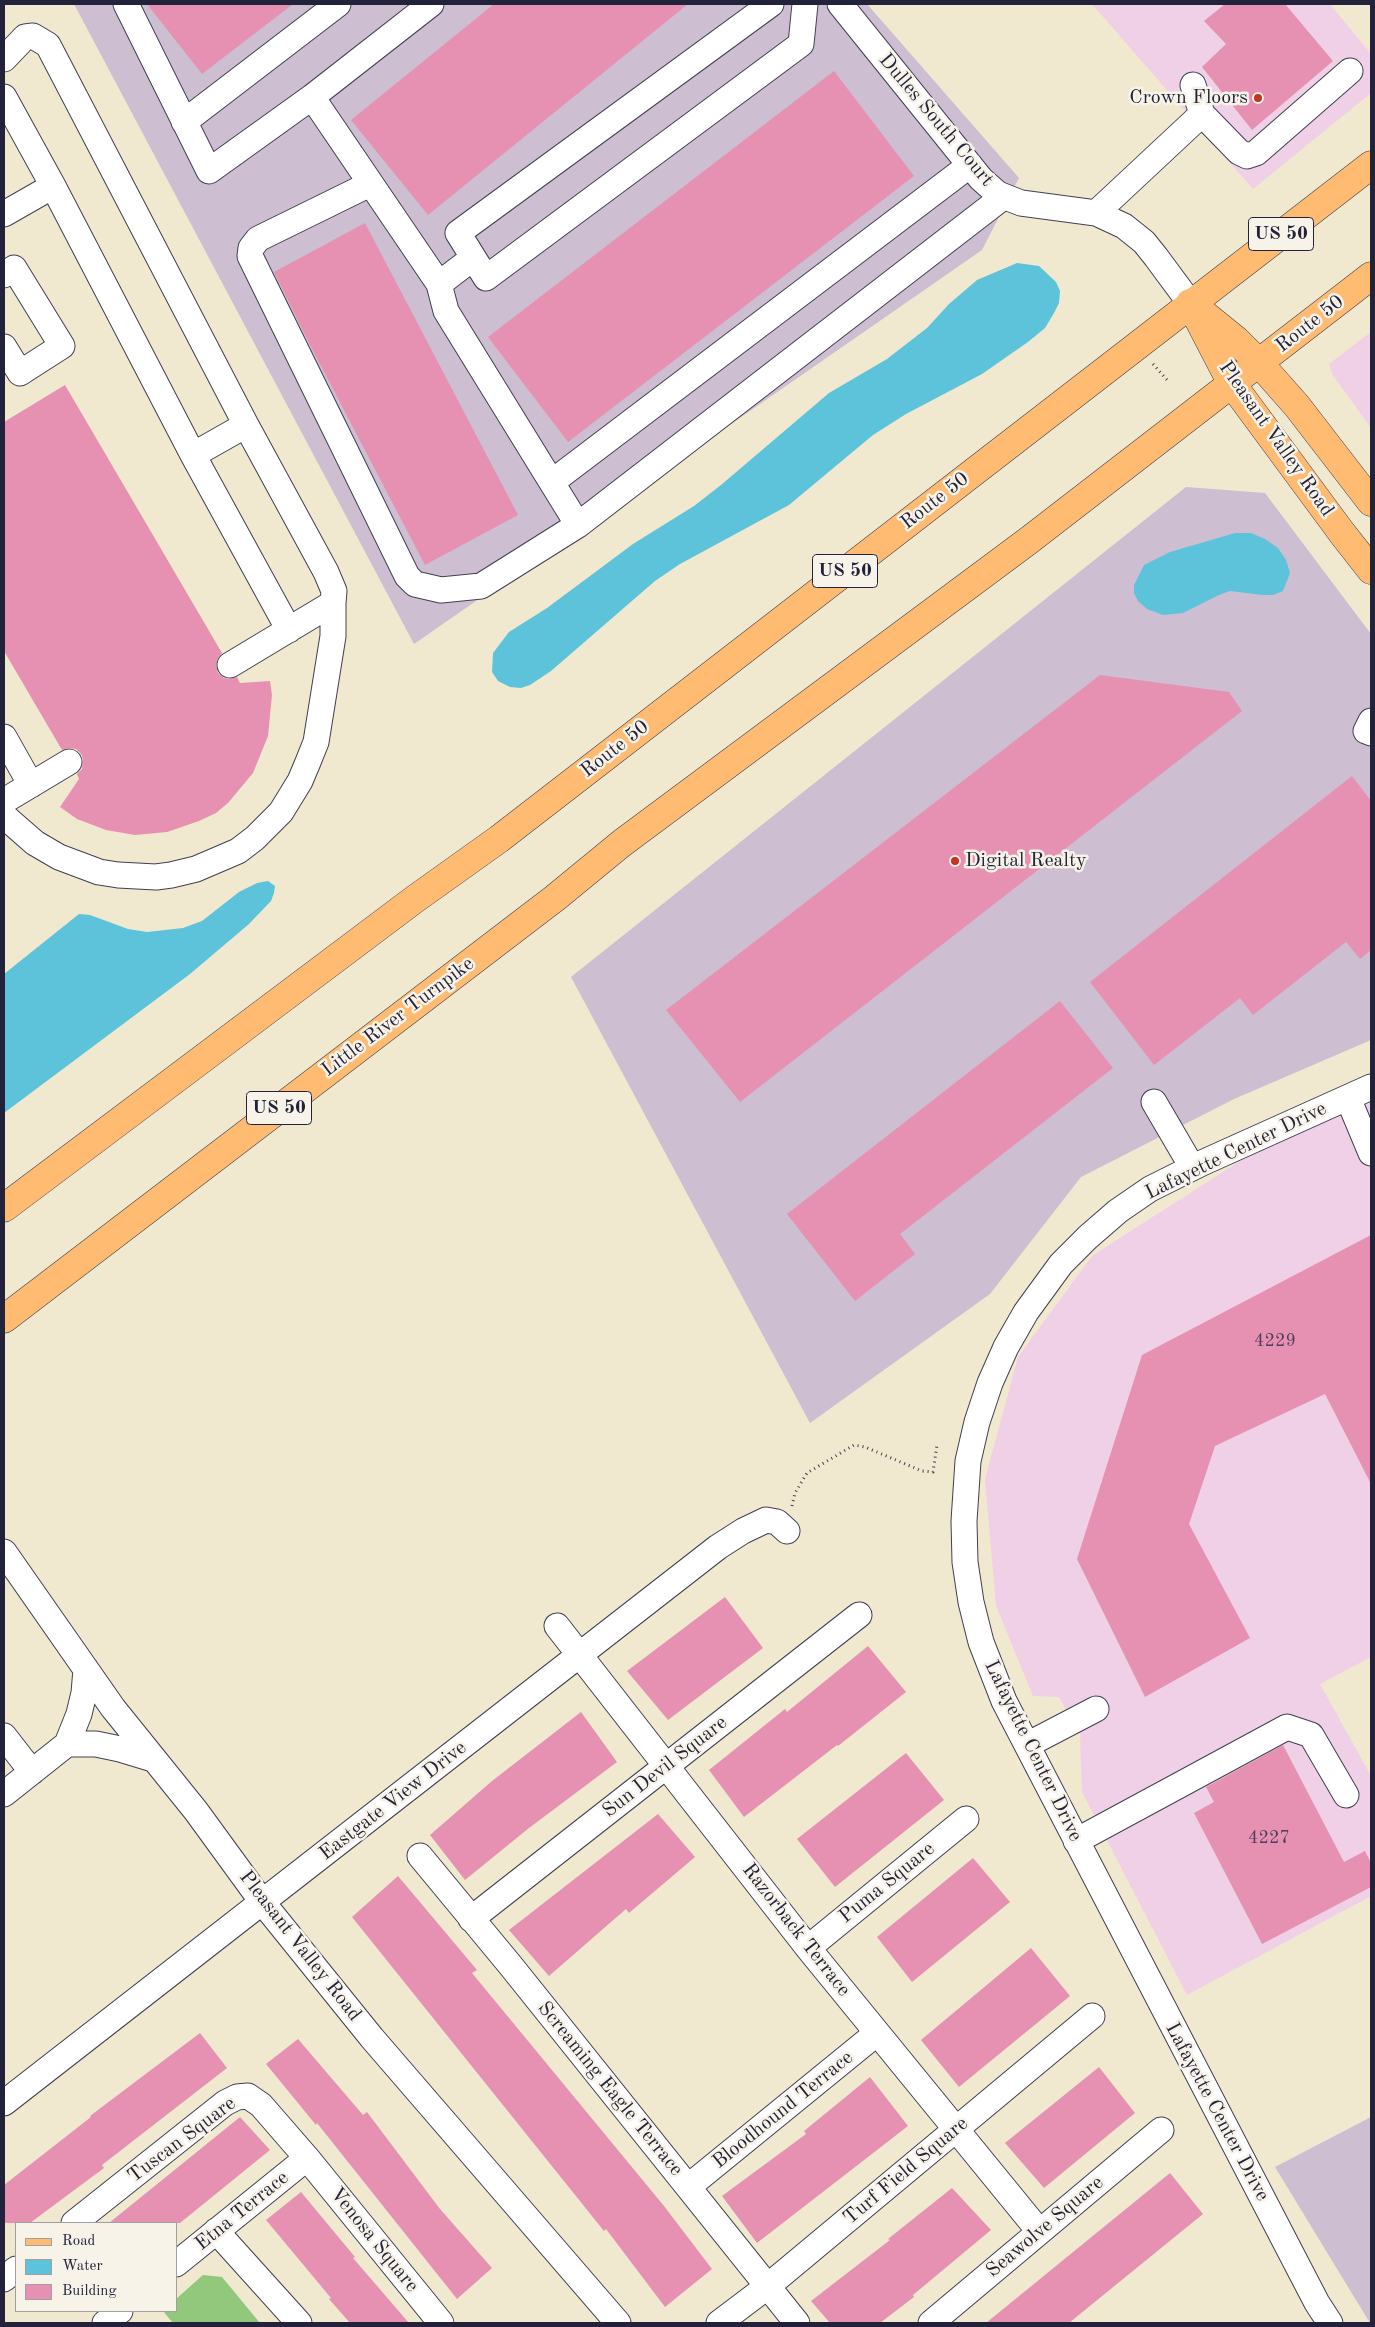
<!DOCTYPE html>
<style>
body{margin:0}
#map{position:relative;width:1375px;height:2327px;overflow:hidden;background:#f0e8cf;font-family:"Old Standard TT",serif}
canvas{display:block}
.frame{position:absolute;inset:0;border:5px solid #22223b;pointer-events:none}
.legend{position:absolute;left:15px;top:2222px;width:162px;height:90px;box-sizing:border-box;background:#f7f3e8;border:1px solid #a29fa3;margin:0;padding:6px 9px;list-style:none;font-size:15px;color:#22223b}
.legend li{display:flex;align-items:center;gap:10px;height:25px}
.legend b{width:25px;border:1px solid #a29fa3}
</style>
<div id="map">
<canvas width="1375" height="2327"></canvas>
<div class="frame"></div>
<ul class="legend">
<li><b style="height:6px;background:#febb71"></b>Road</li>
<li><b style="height:14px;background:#5dc3da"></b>Water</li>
<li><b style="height:14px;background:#e691b2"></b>Building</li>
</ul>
</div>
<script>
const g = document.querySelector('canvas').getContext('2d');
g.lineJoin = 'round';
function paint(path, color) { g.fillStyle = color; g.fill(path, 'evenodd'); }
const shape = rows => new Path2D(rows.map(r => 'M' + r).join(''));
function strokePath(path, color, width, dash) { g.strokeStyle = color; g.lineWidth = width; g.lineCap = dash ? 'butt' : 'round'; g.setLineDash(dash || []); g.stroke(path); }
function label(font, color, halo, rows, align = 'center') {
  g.font = font + ' "Old Standard TT",serif'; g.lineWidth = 5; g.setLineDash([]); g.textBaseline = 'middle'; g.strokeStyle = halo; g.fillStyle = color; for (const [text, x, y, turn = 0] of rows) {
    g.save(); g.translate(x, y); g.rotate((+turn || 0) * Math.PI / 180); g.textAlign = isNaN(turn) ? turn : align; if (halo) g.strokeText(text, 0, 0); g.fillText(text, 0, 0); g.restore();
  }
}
paint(shape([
 [1092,4,1330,4,1371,54,1371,93,1253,189],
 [1371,332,1371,428,1332,374,1329,364],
 [1371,1102,1371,1657,1320,1684,1371,1776,1371,1896,1187,1995,1082,1792,1080,1734,1059,1697,1033,1696,996,1606,985,1479,1018,1357,1092,1256,1260,1148]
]), '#efd0e6');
paint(shape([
 [74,4,867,4,1019,178,982,250,414,644],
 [1186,487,1265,493,1371,634,1371,1040,1234,1099,1081,1177,990,1294,810,1423,571,977],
 [1371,2117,1371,2323,1370,2323,1275,2167]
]), '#cdbed2');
paint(shape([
 [203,2275,222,2277,260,2323,173,2323,163,2311,176,2311,176,2299]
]), '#91c87b');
paint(shape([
 [1017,263,1039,266,1056,282,1060,291,1059,303,1054,313,1045,328,1028,342,982,374,906,414,873,435,789,505,680,564,655,581,551,671,530,685,521,688,510,687,498,681,492,672,493,653,509,632,547,608,633,544,694,506,721,485,829,393,887,359,927,328,949,304,977,280],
 [1235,533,1251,533,1265,539,1278,548,1286,560,1290,573,1283,591,1273,595,1262,595,1230,591,1219,595,1183,613,1163,615,1147,609,1138,601,1134,593,1134,585,1144,565,1170,552],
 [268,881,275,886,274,893,271,901,249,924,190,974,4,1113,4,974,79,914,90,915,128,929,147,932,183,928,202,921,239,892,257,883]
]), '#5dc3da');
paint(shape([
 [147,4,293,4,202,74],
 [494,4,688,4,428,215,351,120],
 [1225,4,1285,4,1333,61,1252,130,1202,67,1226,44,1204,21],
 [834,71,914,176,568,442,488,337],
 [365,223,518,515,425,565,311,347,274,272],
 [65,385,222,653,218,658,216,665,218,673,224,678,230,679,237,677,240,683,270,681,272,695,268,736,253,773,228,803,216,813,199,821,167,832,135,835,106,830,77,819,60,807,79,779,77,774,82,769,83,761,82,755,76,749,68,748,62,750,4,651,4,422],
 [1100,675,1229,692,1242,711,740,1102,666,1010],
 [1352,776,1371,801,1371,950,1360,959,1346,942,1253,1015,1240,998,1154,1065,1090,982],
 [1060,1001,1113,1068,900,1234,915,1254,855,1301,787,1214],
 [1371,1235,1371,1484,1325,1394,1215,1446,1189,1524,1250,1638,1145,1697,1077,1559,1142,1355],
 [725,1597,763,1648,668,1720,627,1671],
 [868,1646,906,1692,838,1746,837,1745,744,1817,709,1770,785,1709,787,1712],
 [581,1712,617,1762,529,1828,465,1880,430,1835,492,1781],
 [1283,1745,1344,1862,1365,1851,1371,1863,1371,1887,1262,1944,1194,1813,1214,1802,1206,1787],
 [906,1753,944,1800,835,1887,797,1839],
 [658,1814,695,1857,629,1913,626,1909,549,1976,509,1930],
 [973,1858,1010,1902,912,1982,877,1937],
 [398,1876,477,1970,472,1973,664,2206,712,2269,665,2307,606,2229,604,2231,352,1917],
 [1031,1948,1070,1996,959,2087,921,2040],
 [200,2033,227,2068,102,2165,104,2168,30,2223,4,2223,4,2185,91,2117,90,2116],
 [298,2039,363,2115,367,2112,440,2209,492,2268,457,2299,317,2123,316,2125,266,2064],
 [1099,2067,1135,2113,1044,2188,1005,2143],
 [870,2077,908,2126,757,2243,722,2196,806,2134,804,2131],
 [240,2117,270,2150,180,2223,109,2223],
 [1170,2173,1203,2214,1139,2266,1069,2323,986,2323],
 [952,2188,991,2230,913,2295,914,2297,880,2323,830,2323,811,2301,890,2240,888,2239],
 [301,2192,355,2257,353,2258,409,2323,350,2323,329,2299,331,2298,266,2220]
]), '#e691b2');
const minor = shape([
 [126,4,209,171,312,97,439,284,473,258],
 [771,4,458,233,486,278,801,44,805,4],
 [840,4,981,179,998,194,1021,203,1096,213,1124,226,1144,242,1156,257,1190,303],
 [4,59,25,37,33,36,48,45,246,425,326,572,334,591,333,603],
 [4,97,53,186,4,214],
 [312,97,431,4],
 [1202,114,1239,152,1247,156,1256,153,1350,71],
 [184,122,338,4],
 [370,184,258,239,251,248,250,256,407,576,415,584,441,590,481,586,578,525],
 [53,186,193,455,289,630],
 [1096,213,1202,114,1193,85],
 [4,275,14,268,62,346,20,373,4,347],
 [439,284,446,311,578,525,1003,197],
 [193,455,246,425],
 [552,482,970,165],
 [1371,721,1366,731,1371,733],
 [4,737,31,785],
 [4,801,69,762],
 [4,816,35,843,59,857,99,872,118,875,156,877,171,875,196,869,238,851,255,838,281,812,300,781,308,762,316,742,333,636,333,603,230,665],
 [1348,1098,1371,1153],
 [1154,1102,1192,1167],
 [4,1552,113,1708,196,1811,263,1903,372,2038,618,2323],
 [557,1626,808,1948,1039,2231],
 [4,1736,32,1772],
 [67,1744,96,1744,120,1749,153,1759],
 [1027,1745,1096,1709],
 [4,1794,67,1744,79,1714,84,1693,86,1669],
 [1076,1841,1287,1727,1311,1735,1346,1795],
 [420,1856,511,1966,797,2323],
 [471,1919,859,1615],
 [808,1948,966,1819],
 [4,2103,718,1547,743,1531,766,1520,777,1522,787,1531],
 [688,2187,877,2033],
 [74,2223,225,2103,237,2097,248,2096,261,2105,307,2158,441,2323],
 [216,2231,299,2323],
 [176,2264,307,2158],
 [4,2279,16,2269],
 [105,2323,120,2311],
 [719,2323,768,2286,1092,2016],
 [931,2323,1161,2130],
 [1330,2323,1317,2303,1004,1701,981,1642,971,1602,965,1562,964,1521,968,1461,977,1422,990,1383,1006,1347,1026,1312,1061,1264,1088,1237,1118,1211,1150,1189,1202,1163,1371,1087]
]);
const major = shape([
 [1190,303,1232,384,1342,533,1371,570],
 [1199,310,1236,340,1259,363,1297,406,1371,502]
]);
const highway = shape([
 [4,1208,415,899,499,839,1371,165],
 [4,1319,555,898,622,843,1028,541,1371,276]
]);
strokePath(minor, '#414051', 27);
strokePath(major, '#414051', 29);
strokePath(highway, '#414051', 29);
strokePath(shape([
 [1153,364,1168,381],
 [792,1506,795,1493,807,1473,854,1445,865,1447,922,1471,933,1472,937,1445]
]), '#414051', 3, [1, 4]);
strokePath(minor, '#fff', 25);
strokePath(major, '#febb71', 28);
strokePath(highway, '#febb71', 28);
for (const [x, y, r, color] of [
 [1258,98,5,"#c8321e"],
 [955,861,5,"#c8321e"]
]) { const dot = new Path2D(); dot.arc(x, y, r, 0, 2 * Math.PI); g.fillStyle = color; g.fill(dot); strokePath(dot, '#f7f3e8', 2); }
label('18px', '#533e59', null, [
 ["4229",1275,1341],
 ["4227",1269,1838]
]);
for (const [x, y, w] of [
 [1281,234,65],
 [845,571,65],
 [279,1108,65]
]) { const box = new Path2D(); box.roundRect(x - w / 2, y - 16.5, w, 33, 4); g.fillStyle = '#f7f3e8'; g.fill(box); strokePath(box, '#22223b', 1); }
label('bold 19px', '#22223b', null, [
 ["US 50",1281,234],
 ["US 50",845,571],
 ["US 50",279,1108]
]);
label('20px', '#22223b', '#f7f3e8', [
 ["Crown Floors",1248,98],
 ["Digital Realty",965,861,"left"]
], 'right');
label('20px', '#22223b', '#f7f3e8', [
 ["Dulles South Court",936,120,50],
 ["Route 50",1310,324,-38],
 ["Pleasant Valley Road",1276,439,55],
 ["Route 50",935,501,-38],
 ["Route 50",615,749,-38],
 ["Little River Turnpike",398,1017,-37],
 ["Lafayette Center Drive",1236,1151,-26],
 ["Lafayette Center Drive",1033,1751,64],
 ["Sun Devil Square",665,1767,-38],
 ["Eastgate View Drive",393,1801,-38],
 ["Puma Square",887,1883,-39],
 ["Razorback Terrace",796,1930,52],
 ["Pleasant Valley Road",300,1946,52],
 ["Screaming Eagle Terrace",610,2089,51],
 ["Bloodhound Terrace",783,2110,-39],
 ["Lafayette Center Drive",1217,2112,62],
 ["Tuscan Square",182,2140,-37],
 ["Turf Field Square",906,2171,-40],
 ["Etna Terrace",242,2211,-39],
 ["Seawolve Square",1045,2227,-40],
 ["Venosa Square",374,2240,51]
]);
</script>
